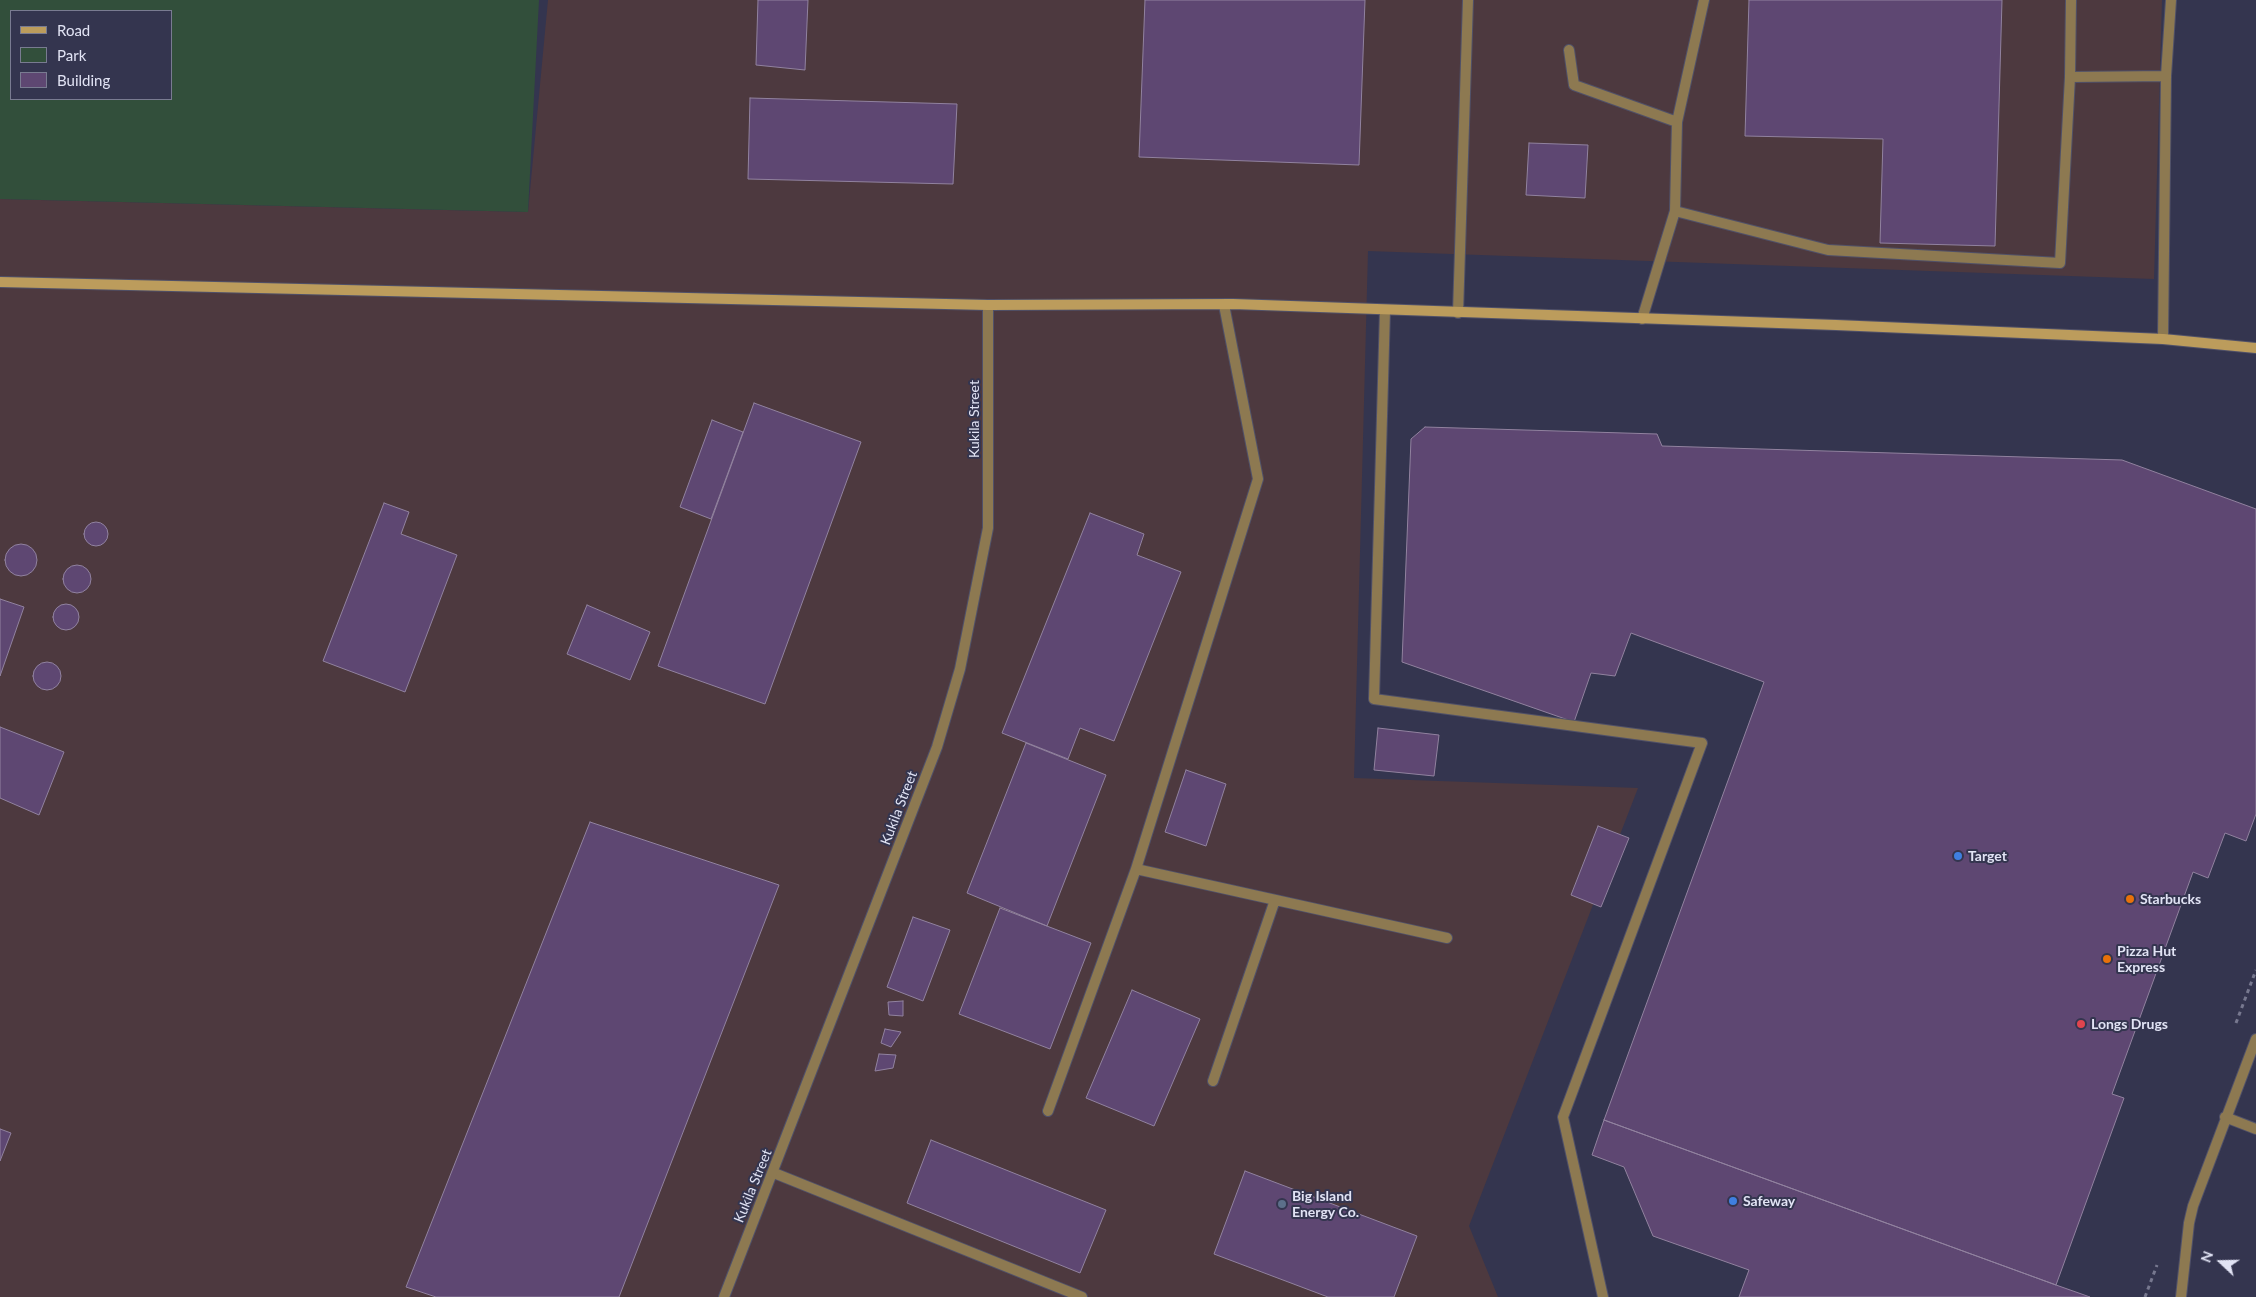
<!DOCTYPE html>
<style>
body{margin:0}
#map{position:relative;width:2256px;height:1297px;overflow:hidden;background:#34354f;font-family:Lato,sans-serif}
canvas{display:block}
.legend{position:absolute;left:10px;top:10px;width:162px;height:90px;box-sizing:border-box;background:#34354f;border:1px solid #797b91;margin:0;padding:6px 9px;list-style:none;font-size:15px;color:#e1e3f4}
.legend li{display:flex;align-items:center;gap:10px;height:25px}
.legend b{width:25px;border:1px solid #797b91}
.north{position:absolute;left:2196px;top:1237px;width:50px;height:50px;-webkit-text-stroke:4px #34354f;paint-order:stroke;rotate:291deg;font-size:14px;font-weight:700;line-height:20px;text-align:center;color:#e1e3f4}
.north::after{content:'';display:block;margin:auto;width:18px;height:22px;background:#e1e3f4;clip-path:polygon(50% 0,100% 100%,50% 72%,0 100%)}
</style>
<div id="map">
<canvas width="2256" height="1297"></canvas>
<ul class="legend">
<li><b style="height:6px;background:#bc9c5c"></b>Road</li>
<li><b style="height:14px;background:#324f3b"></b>Park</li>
<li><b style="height:14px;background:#5e4772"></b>Building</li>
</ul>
<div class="north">N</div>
</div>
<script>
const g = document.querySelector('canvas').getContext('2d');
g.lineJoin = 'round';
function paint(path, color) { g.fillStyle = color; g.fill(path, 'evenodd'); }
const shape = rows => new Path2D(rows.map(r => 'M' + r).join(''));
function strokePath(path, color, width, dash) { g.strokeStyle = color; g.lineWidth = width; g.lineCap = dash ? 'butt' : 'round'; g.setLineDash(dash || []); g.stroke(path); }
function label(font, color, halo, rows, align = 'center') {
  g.font = font + ' Lato,sans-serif'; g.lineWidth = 4; g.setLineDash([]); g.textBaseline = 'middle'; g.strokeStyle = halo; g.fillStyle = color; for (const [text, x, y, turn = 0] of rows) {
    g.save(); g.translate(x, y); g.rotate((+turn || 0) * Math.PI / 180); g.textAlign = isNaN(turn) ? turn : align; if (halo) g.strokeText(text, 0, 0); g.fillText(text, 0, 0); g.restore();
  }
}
paint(shape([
 [548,0,2162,0,2154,279,1368,251,1354,778,1638,788,1469,1226,1498,1297,0,1297,0,199,528,212]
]), '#4d393f');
paint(shape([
 [0,0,539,0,528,212,0,199],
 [11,11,171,11,171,99,11,99]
]), '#324f3b');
const building = shape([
 [758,0,808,0,805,70,756,65,758,0],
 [1145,0,1365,0,1359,165,1139,157,1145,0],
 [1749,0,2002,0,1995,246,1880,243,1883,139,1745,136,1749,0],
 [750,98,957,104,953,184,748,179,750,98],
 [1529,143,1588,145,1585,198,1526,195,1529,143],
 [754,403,861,442,765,704,658,666,754,403],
 [712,420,743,432,711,519,680,507,712,420],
 [1425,427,1657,434,1662,446,2122,460,2256,509,2256,814,2246,841,2225,833,2208,878,2193,872,2112,1094,2124,1098,2056,1285,1604,1120,1764,682,1631,633,1615,676,1591,673,1574,722,1402,662,1411,439,1425,427],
 [384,503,409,512,401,534,457,555,405,692,323,661,384,503],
 [1090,513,1144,534,1137,555,1181,572,1114,741,1080,728,1068,759,1002,733,1090,513],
 '84 534a12 12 0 1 1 24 0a12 12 0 1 1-24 0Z',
 '5 560a16 16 0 1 1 32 0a16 16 0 1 1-32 0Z',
 '63 579a14 14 0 1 1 28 0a14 14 0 1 1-28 0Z',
 [0,599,24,607,0,676,0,599],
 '53 617a13 13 0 1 1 26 0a13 13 0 1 1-26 0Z',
 [587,605,650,632,630,680,567,654,587,605],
 '33 676a14 14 0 1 1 28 0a14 14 0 1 1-28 0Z',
 [0,727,64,752,39,815,0,798,0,727],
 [1378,728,1439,735,1434,776,1374,770,1378,728],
 [1026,743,1106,775,1047,926,967,893,1026,743],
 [1186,770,1226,784,1206,846,1165,832,1186,770],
 [590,822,779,885,619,1297,436,1297,406,1287,590,822],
 [1598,826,1629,838,1601,907,1571,895,1598,826],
 [1000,908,1091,943,1050,1049,959,1014,1000,908],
 [913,917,950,930,923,1001,887,987,913,917],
 [1132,990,1200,1019,1154,1126,1086,1098,1132,990],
 [903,1001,903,1016,889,1015,888,1002,903,1001],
 [885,1029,901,1032,891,1047,881,1043,885,1029],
 [879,1054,896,1055,893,1068,875,1071,879,1054],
 [1604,1120,2056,1285,2090,1297,1739,1297,1749,1270,1653,1236,1624,1167,1592,1155,1604,1120],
 [0,1129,11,1133,0,1161,0,1129],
 [931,1140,1106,1210,1080,1273,907,1203,931,1140],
 [1245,1171,1417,1236,1394,1297,1328,1297,1214,1254,1245,1171]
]);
paint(building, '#5e4772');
strokePath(building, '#91829f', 1);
const lane = shape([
 [1704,0,1677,122,1675,211,1828,250,2060,263,2070,77,2071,0],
 [1569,50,1574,85,1677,122],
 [2070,77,2166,76],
 [1224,305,1258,479,1136,869,1447,938],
 [1385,310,1374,699,1702,743,1563,1117,1603,1297],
 [1458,313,1468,0],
 [1642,319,1675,211],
 [2163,339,2166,76,2171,0],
 [1213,1081,1275,900],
 [1048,1111,1136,869],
 [2225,1117,2256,1129],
 [774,1173,1082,1297],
 [2181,1297,2189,1223,2193,1206,2256,1039]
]);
const street = shape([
 [724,1297,937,747,960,669,988,528,988,305]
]);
const secondary = shape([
 [0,282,988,305,1233,304,1836,325,2163,339,2256,348]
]);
strokePath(lane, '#505169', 12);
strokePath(street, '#505169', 12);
strokePath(secondary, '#505169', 12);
strokePath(shape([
 [2236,1023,2256,970],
 [2145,1297,2157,1265]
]), '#77788f', 3, [4, 4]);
strokePath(lane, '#8d7951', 10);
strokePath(street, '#8d7951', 10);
strokePath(secondary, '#bc9c5c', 10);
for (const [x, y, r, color] of [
 [1958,856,5,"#3f7fe0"],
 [2130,899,5,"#e8710a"],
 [2107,959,5,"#e8710a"],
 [2081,1024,5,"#e0444e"],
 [1733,1201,5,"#3f7fe0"],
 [1282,1204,5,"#5c6f8a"]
]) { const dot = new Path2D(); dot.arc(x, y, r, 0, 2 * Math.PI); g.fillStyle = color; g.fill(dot); strokePath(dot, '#34354f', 2); }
label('14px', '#e1e3f4', '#34354f', [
 ["Kukila Street",974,419,-90],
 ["Kukila Street",899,808,-69],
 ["Kukila Street",753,1186,-68]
]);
label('bold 14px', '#e1e3f4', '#34354f', [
 ["Target",1968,856],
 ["Starbucks",2140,899],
 ["Pizza Hut",2117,951],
 ["Express",2117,967],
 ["Longs Drugs",2091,1024],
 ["Big Island",1292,1196],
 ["Energy Co.",1292,1212],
 ["Safeway",1743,1201]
], 'left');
</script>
